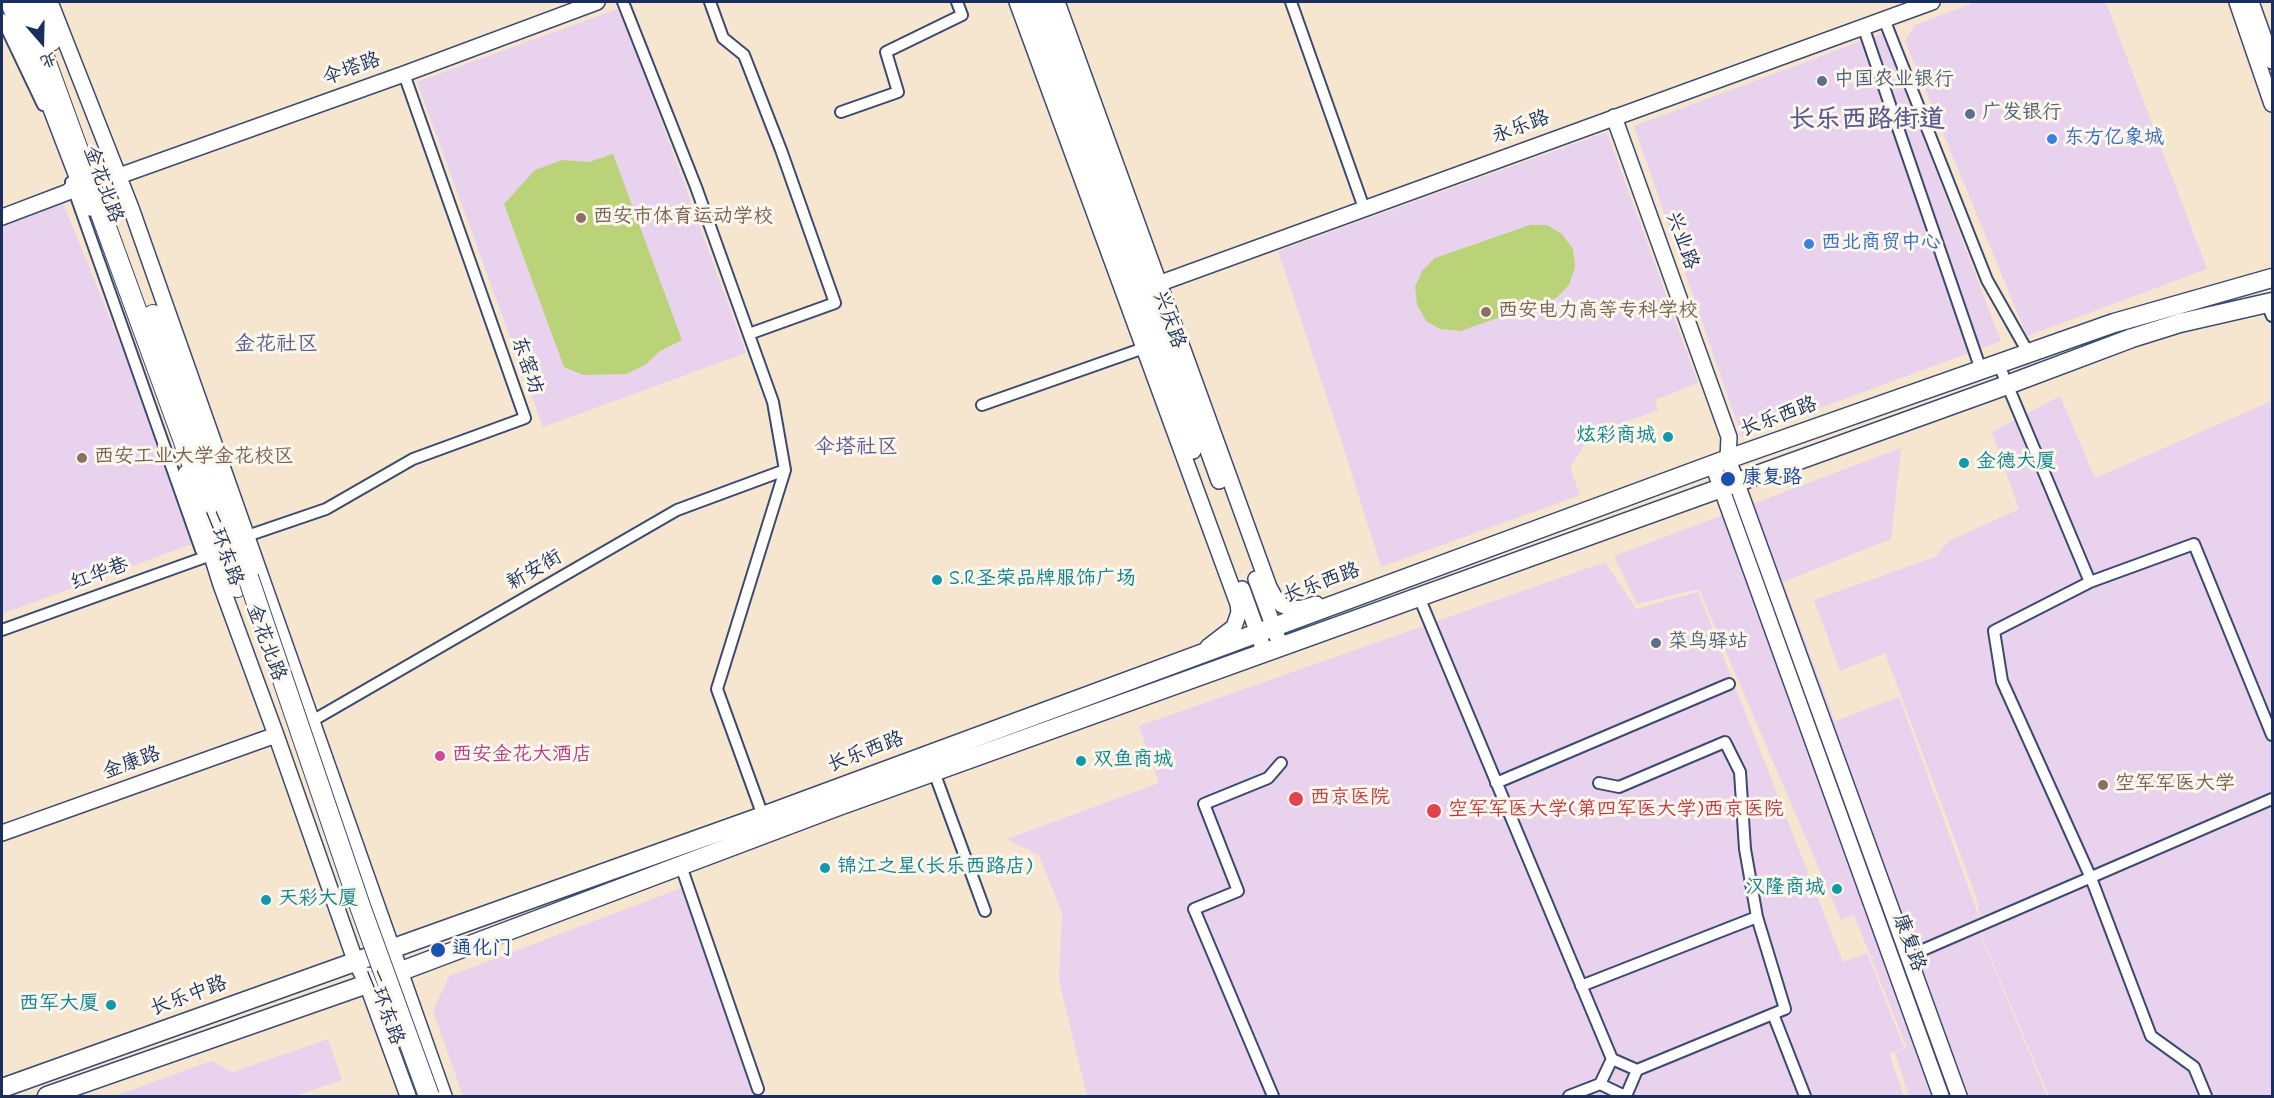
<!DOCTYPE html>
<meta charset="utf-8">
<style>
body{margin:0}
#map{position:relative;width:2274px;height:1098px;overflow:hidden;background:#f6e6cf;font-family:Mynerve,"LXGW WenKai TC",sans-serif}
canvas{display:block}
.frame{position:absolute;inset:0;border:3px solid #1b2f5e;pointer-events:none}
.north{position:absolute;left:12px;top:12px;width:60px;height:60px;-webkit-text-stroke:4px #fbf7ec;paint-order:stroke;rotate:160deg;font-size:16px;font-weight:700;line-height:24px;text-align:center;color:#1b2f5e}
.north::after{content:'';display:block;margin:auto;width:21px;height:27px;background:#1b2f5e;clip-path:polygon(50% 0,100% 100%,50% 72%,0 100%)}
</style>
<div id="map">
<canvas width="2274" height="1098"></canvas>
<div class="frame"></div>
<div class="north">北</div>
</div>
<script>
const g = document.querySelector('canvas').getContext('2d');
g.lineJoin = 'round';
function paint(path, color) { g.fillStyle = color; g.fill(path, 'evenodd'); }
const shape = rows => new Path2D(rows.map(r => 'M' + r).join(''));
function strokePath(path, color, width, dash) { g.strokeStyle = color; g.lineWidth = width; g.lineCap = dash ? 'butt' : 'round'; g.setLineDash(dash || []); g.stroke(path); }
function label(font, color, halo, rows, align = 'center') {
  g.font = font + ' Mynerve,"LXGW WenKai TC",sans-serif'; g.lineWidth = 6; g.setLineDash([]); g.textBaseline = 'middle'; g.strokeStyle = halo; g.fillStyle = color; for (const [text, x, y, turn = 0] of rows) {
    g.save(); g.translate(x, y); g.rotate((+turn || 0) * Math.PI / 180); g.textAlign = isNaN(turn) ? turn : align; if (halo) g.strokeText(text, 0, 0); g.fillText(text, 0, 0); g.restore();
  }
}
paint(shape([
 [1976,2,2106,2,2207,269,2027,336,1905,41,1915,25],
 [620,8,746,353,543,427,417,82],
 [1883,33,2001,341,1742,437,1634,126],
 [1607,132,1698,383,1655,400,1658,410,1590,435,1570,468,1580,495,1381,567,1342,443,1278,251],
 [63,203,132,373,192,544,2,614,2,226],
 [2060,396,2095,478,2272,401,2272,1096,2049,1096,1983,939,1977,899,1885,653,1840,671,1814,600,1935,557,1949,541,2019,509,1992,432],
 [1901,448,1891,539,1783,582,1835,721,1899,697,1977,911,1982,939,2047,1096,1909,1096,1895,1053,1907,1048,1854,915,1841,920,1699,589,1637,604,1614,556],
 [1605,562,1636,609,1698,592,1843,962,1867,953,1904,1048,1889,1054,1904,1096,1087,1096,1059,981,1062,913,1039,855,1007,839,1159,783,1139,726],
 [692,884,763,1096,463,1096,433,1011,449,976],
 [328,1039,342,1080,294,1096,115,1096,211,1061,233,1072]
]), '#e8d2ee');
paint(shape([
 [613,154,682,340,660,351,645,365,626,374,583,375,564,367,504,204,535,170,562,160,589,162],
 [1530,225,1547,225,1562,234,1573,249,1575,267,1569,285,1556,298,1460,331,1440,329,1426,321,1417,305,1415,287,1422,271,1435,258]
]), '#bbd378');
const street = shape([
 [623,2,696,187,773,402,785,470,717,689,763,816],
 [710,2,723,38,744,55,781,150,835,303,749,334],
 [1291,2,1364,208],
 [2,19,43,105],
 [1884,19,1987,280,2029,354],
 [1863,26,1981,370],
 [841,112,898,92,886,52,962,15,957,2],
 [71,182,201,550,211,555],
 [2267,304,2272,316],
 [1999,365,2090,582],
 [982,405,1144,348],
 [247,536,326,509,413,459,525,418,404,74],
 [1419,597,1612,1059,1637,1070,1626,1096],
 [2,630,211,555],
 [312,721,677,510,785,470],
 [934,772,985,911],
 [1496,783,1729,684],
 [681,866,758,1089],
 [1925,949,2272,799],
 [1581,986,1757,917,1745,849,1740,772,1725,742,1619,787,1599,783],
 [1773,1014,1805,1096],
 [1612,1059,1600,1084,1625,1096],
 [1637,1070,1785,1009,1757,917],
 [1273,1096,1194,909,1238,891,1204,804,1268,778,1281,763],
 [1569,1096,1600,1084],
 [2206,1096,2194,1067,2151,1036,2091,878,2002,681,1994,631,2090,582,2194,544,2272,735]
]);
const secondary = shape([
 [8,2,30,54,89,208],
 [50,2,131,208,444,1096],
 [1017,2,1238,604,1239,612,1234,627,1208,647],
 [1032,2,1193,451],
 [1045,2,1219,481],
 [1057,2,1269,587,1275,598,1282,605,1291,609,1303,608,1316,604],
 [2237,2,2272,104],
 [2251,2,2272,61],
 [1614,117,1729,437,1728,459,1959,1096],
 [119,176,404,74,597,2],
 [2,217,68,192,79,181],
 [1125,296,1932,2],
 [1713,465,1941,1096],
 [186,473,221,585,276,735,355,960,367,984,408,1096],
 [1256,579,1281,647],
 [1242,589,1265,653],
 [2,833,276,735]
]);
const primary = shape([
 [2,1088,763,816,1728,459,2114,323,2272,278],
 [47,1096,367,984,836,807,2007,385,2132,338,2180,323,2272,302]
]);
const highway = shape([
 [24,2,237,587],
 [43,2,51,41],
 [153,315,248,577]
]);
strokePath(street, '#3c4a6f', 14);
strokePath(secondary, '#3c4a6f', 18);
strokePath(primary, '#3c4a6f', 21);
strokePath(highway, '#3c4a6f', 22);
strokePath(street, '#fff', 10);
strokePath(secondary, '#fff', 15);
strokePath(primary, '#fff', 18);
strokePath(highway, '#fff', 20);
const highwayBridge = shape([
 [248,577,361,909,429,1096]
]);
strokePath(highwayBridge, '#3c4a6f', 22, []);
strokePath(highwayBridge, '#fff', 20);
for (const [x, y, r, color] of [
 [1822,81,6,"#5c6f8a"],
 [1970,114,6,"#5c6f8a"],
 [2052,139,6,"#3f7fe0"],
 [581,218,6,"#8d6e63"],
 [1809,244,6,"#3f7fe0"],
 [1486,312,6,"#8d6e63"],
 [1668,437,6,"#0f9aa8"],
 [82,458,6,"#8d6e63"],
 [1964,463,6,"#0f9aa8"],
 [1728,479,8,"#1a4fb4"],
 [937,580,6,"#0f9aa8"],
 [1656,643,6,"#5c6f8a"],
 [440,756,6,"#d1479c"],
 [1081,761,6,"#0f9aa8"],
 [2103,785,6,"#8d6e63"],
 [1296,799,8,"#e0444e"],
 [1434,811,8,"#e0444e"],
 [825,868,6,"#0f9aa8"],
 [1837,889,6,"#0f9aa8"],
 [266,900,6,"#0f9aa8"],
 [438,950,8,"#1a4fb4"],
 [111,1005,6,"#0f9aa8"]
]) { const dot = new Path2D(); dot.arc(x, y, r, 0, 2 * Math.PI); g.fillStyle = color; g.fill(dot); strokePath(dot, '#fbf7ec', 2); }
label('20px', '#1b2f5e', '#fbf7ec', [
 ["伞塔路",352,70,-20],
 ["永乐路",1521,128,-20],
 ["金花北路",102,185,70],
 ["兴业路",1681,241,70],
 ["兴庆路",1168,320,70],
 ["东窑坊",526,366,71],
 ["长乐西路",1779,418,-20],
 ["二环东路",222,548,70],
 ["新安街",535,571,-30],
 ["红华巷",100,575,-20],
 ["长乐西路",1322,584,-20],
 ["金花北路",265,643,70],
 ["长乐西路",866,753,-21],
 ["金康路",132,764,-20],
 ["康复路",1908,943,70],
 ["长乐中路",189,997,-20],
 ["二环东路",383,1007,70]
]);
label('20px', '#4e5e75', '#fbf7ec', [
 ["中国农业银行",1834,81],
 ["广发银行",1982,114],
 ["菜鸟驿站",1668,643]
], 'left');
label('20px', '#366cbe', '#fbf7ec', [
 ["东方亿象城",2064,139],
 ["西北商贸中心",1821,244]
], 'left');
label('20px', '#785e54', '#fbf7ec', [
 ["西安市体育运动学校",593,218],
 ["西安电力高等专科学校",1498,312],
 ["西安工业大学金花校区",94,458],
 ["空军军医大学",2115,785]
], 'left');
label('20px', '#0d838f', '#fbf7ec', [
 ["炫彩商城",1656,437,"right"],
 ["金德大厦",1976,463],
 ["S.R圣荣品牌服饰广场",949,580],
 ["双鱼商城",1093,761],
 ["锦江之星(长乐西路店)",837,868],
 ["汉隆商城",1825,889,"right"],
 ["天彩大厦",278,900],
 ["西军大厦",99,1005,"right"]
], 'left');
label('20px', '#164399', '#fbf7ec', [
 ["康复路",1742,479],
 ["通化门",452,950]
], 'left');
label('20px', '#b23c85', '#fbf7ec', [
 ["西安金花大酒店",452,756]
], 'left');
label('20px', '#be3a42', '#fbf7ec', [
 ["西京医院",1310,799],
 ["空军军医大学(第四军医大学)西京医院",1448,811]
], 'left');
label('21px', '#595b8f', '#fbf7ec', [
 ["金花社区",276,346],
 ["伞塔社区",856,449]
]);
label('bold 26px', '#595b8f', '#fbf7ec', [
 ["长乐西路街道",1867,122]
]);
</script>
